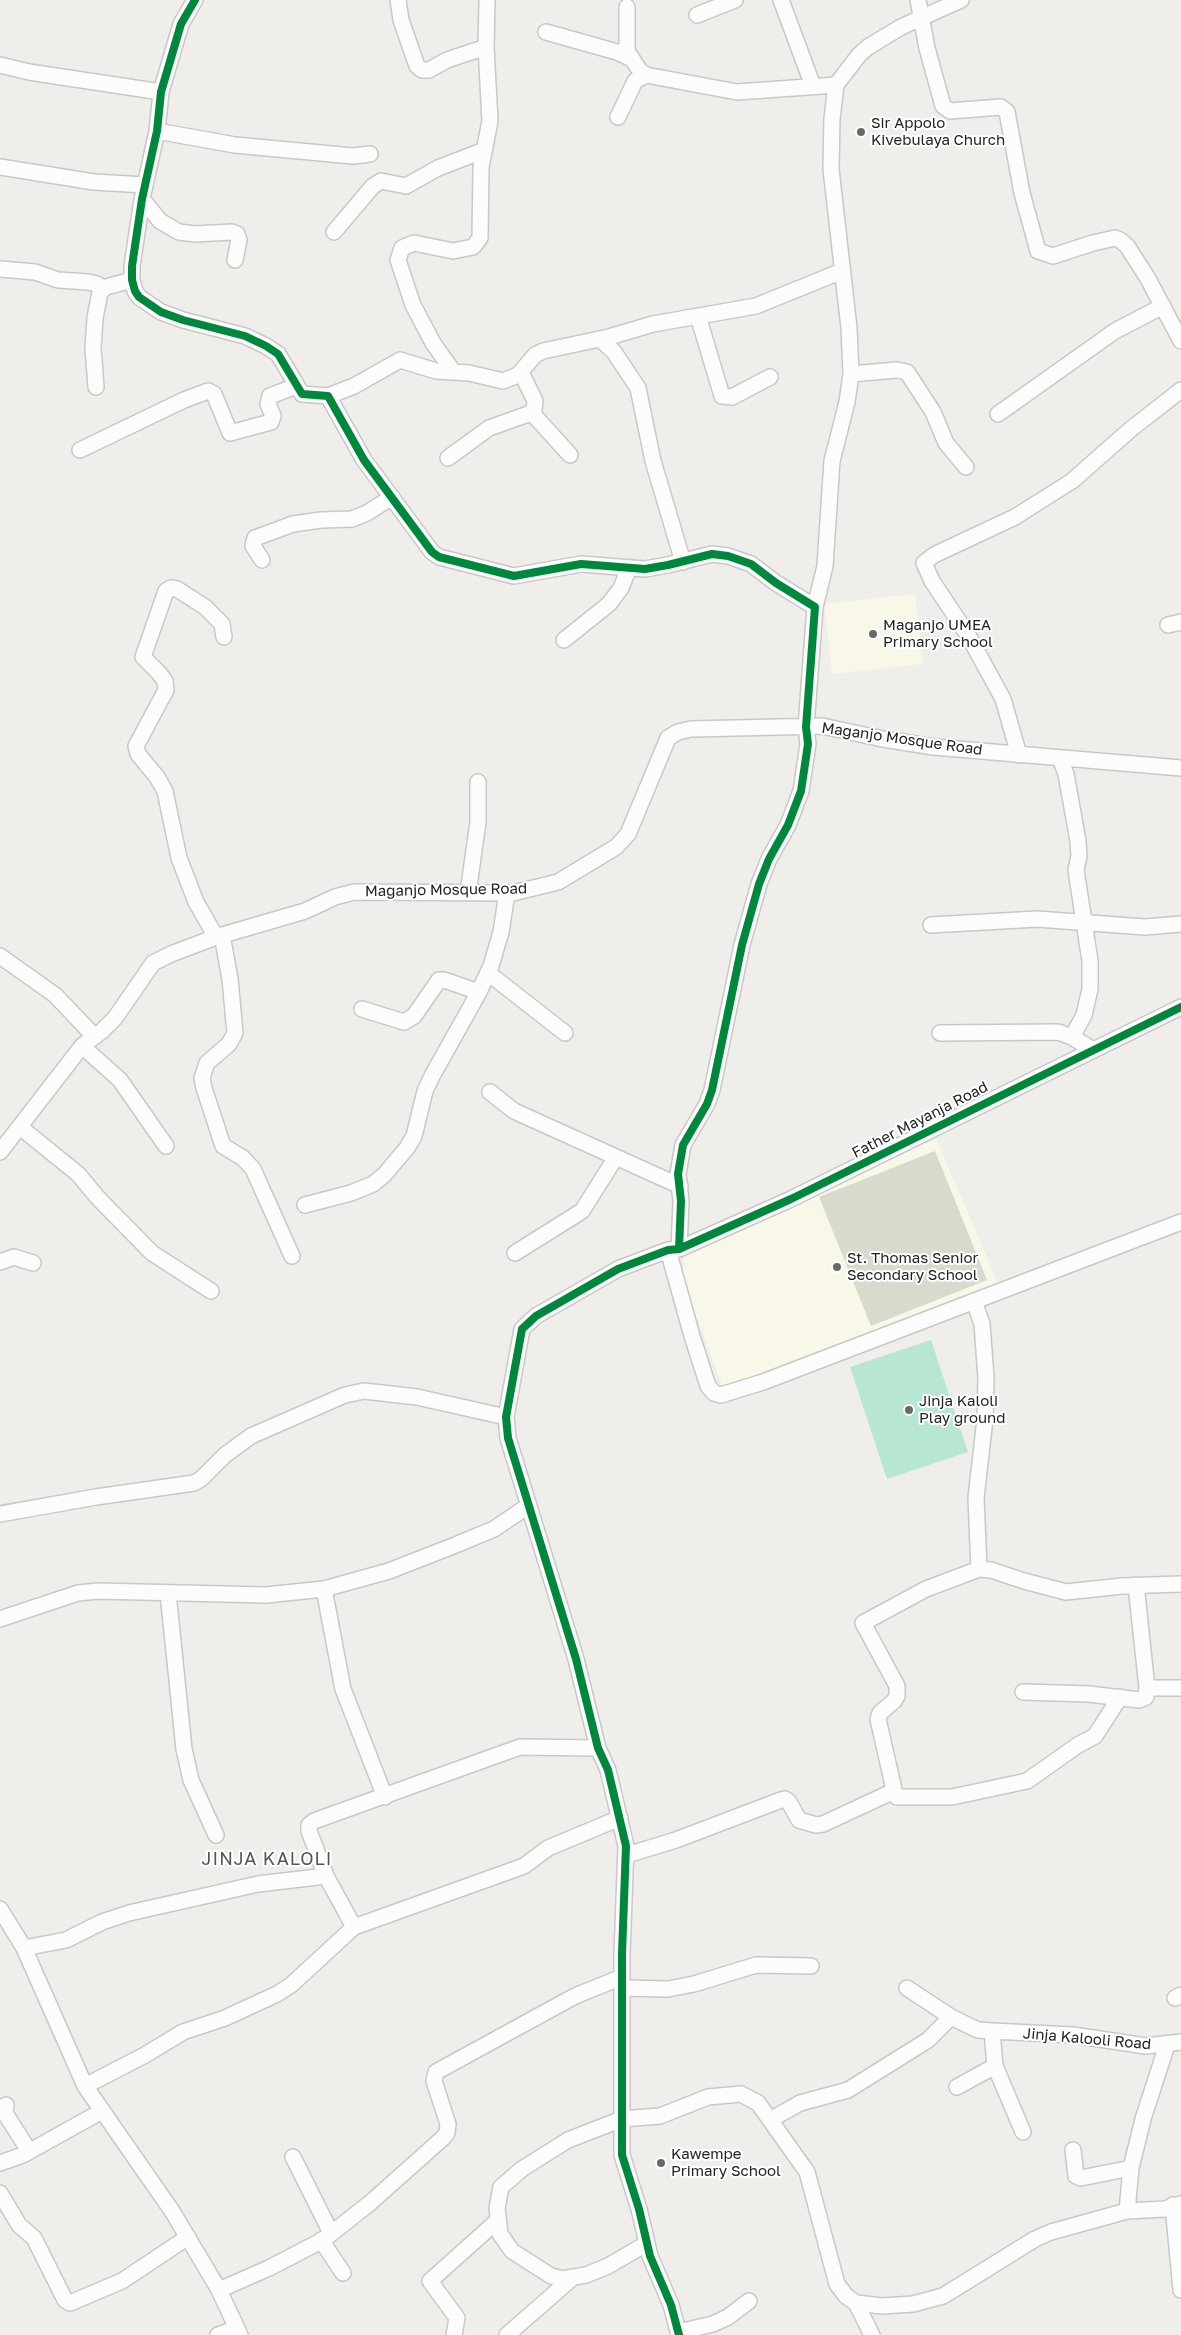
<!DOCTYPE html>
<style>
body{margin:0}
canvas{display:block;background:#f0eeeb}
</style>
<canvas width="1181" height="2335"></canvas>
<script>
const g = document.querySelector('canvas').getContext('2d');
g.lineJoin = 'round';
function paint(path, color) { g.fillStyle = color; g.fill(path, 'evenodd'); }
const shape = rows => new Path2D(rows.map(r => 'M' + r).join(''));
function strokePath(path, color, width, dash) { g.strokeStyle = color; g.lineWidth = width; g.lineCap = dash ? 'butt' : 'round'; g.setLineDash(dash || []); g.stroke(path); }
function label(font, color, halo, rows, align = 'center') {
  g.font = font + ' "Golos Text",sans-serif'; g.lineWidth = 4; g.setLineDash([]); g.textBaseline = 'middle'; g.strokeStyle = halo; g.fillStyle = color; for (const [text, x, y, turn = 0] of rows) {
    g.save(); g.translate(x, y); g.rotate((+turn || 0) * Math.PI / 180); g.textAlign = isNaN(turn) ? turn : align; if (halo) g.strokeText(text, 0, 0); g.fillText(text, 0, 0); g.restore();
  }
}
paint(shape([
 [915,594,923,664,832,674,824,604],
 [936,1139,998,1283,724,1392,682,1276,684,1258,705,1243]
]), '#f8f7e8');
paint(shape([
 [935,1151,987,1280,871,1326,819,1197]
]), '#d9d9cd');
paint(shape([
 [931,1340,968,1452,887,1479,850,1367]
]), '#b7e6d2');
const minor = shape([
 [195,0,181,24,161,92,157,131,142,199,132,266,132,280,135,291,139,297,161,312,183,320,245,336,266,346,278,354,302,394,328,396,364,460,432,552,439,557,514,576,581,564,645,569,668,565,712,554,728,556,751,564,776,583,815,607,806,727,808,744,801,791,788,825,769,859,759,884,742,945,712,1090,707,1104,683,1145,678,1174,681,1201,679,1249],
 [398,0,401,20,417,66,422,70,429,70,447,60,486,47],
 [781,0,813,86],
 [918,0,927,48,943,106,950,111,1001,107,1007,112,1022,193,1038,251,1053,256,1093,243,1115,238,1120,240,1127,246,1147,277,1181,341],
 [627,7,627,51,640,71,646,75,737,92,836,85],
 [697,15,735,0],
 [546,32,617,52,632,59],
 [0,65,29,72,161,92],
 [618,117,635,81,646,75],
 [157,131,235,145,353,156,370,154],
 [0,167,94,182,145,185],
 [142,199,160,221,179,232,195,234,232,232,237,234,239,240,235,260],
 [334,232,373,186,381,181,406,186,438,168,482,151],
 [0,269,35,272,58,280,88,282,97,284,103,289],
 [698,316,722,396,732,397,770,377],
 [600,339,614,352,638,388,653,461,683,562],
 [453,371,433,343,413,305,398,260,402,248,414,243,453,251,473,247,480,238,481,167,490,121,486,47,487,0],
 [851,374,897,370,907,372,933,412,946,443,966,467],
 [96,387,93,348,95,318,100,292,106,287,132,280],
 [328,396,354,386,400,360,436,371,469,373,503,381,518,375,535,355,543,351,609,337,653,324,756,306,842,271],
 [532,413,570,455],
 [998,414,1115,331,1163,306],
 [80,450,184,400,208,391,214,394,230,433,271,422,273,416,268,404,270,396,296,386],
 [448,458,489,428,534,412,535,401,521,372],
 [262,560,253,546,255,538,293,524,321,520,352,519,367,513,392,497],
 [815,607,825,566,832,461,847,402,851,374,849,328,831,169,832,119,836,85,859,55,868,47,901,27,961,0],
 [1168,625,1181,622],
 [564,640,609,604,621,588,629,568],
 [1019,755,1003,699,968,635,932,581,924,563,934,555,1015,517,1072,481,1131,429,1181,390],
 [1060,758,1066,774,1078,841,1079,856,1076,870,1090,961,1090,989,1084,1015,1072,1037],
 [468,893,478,822,478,782],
 [931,925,1037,919,1145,927,1181,924],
 [222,935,230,979,235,1033,229,1044,207,1063,202,1078,204,1088,223,1146,243,1158,253,1169,292,1256],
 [216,937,196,902,179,858,165,791,157,777,138,754,136,746,166,690,165,681,159,673,143,657,166,591,171,588,177,589,205,607,222,624,224,637],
 [0,956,55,995,94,1036],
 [488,973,565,1033],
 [362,1009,404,1022,414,1016,439,980,444,980,479,992],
 [940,1033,1058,1032,1072,1037,1093,1050],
 [82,1046,120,1080,166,1146],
 [490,1092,514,1111,680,1186],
 [20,1127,78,1174,98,1198,152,1253,211,1291],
 [0,1152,82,1046,102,1031,115,1018,153,963,171,954,216,937,305,911,335,897,354,892,513,893,558,882,616,847,628,834,668,738,678,732,691,729,822,726,883,739,934,747,1181,768],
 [305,1205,351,1193,373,1184,384,1175,407,1148,414,1136,425,1091,432,1076,479,992,491,966,501,932,507,893],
 [668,1250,692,1336,708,1386,714,1393,721,1395,763,1382,1181,1222],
 [515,1253,582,1211,616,1157],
 [0,1262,14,1257,33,1263],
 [974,1301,982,1324,986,1378,985,1419,976,1498,979,1569],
 [0,1514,96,1497,194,1483,201,1479,225,1455,251,1436,345,1395,364,1391,417,1397,506,1417],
 [1136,1585,1147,1688,1181,1688],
 [324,1589,343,1689,385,1797],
 [168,1593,184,1749,191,1780,216,1835],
 [0,1619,78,1593,98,1591,266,1595,324,1589,389,1571,453,1546,494,1529,528,1506],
 [1023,1692,1089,1694,1139,1700,1146,1697,1147,1688],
 [1120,1697,1095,1736,1078,1745,1027,1781,952,1797,897,1797,895,1794,878,1719,880,1713,894,1701,897,1696,897,1686,863,1623,926,1589,979,1569,991,1570,1024,1581,1066,1592,1122,1586,1181,1584],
 [627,1855,676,1840,781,1800,785,1799,789,1802,799,1820,816,1825,823,1824,894,1791],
 [326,1876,309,1831,309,1825,314,1821,520,1747,598,1748],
 [0,1909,24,1948,85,2086,172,2211,219,2290,240,2335],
 [24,1948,66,1940,102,1922,129,1913,258,1884,326,1876,354,1927,524,1866,548,1848,620,1818],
 [622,1988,668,1989,694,1984,756,1965,811,1966],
 [907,1988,951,2017],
 [1175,1998,1181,1995],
 [995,2066,1023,2132],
 [85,2086,145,2055,183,2032,225,2018,277,1994,291,1985,354,1927],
 [957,2087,995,2066,992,2031],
 [6,2105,5,2113,29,2151],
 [770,2120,800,2103,848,2090,928,2040,951,2017,978,2030,992,2031,1073,2035,1146,2046,1181,2042],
 [1073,2150,1076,2176,1081,2178,1131,2168],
 [293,2157,331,2233],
 [0,2163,23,2155,102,2111],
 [0,2193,19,2225,34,2238,65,2300,70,2303,122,2281,188,2237],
 [1173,2205,1181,2290],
 [1127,2211,1131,2168,1143,2119,1167,2045],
 [321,2240,343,2273],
 [646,2244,608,2266,586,2275,562,2279,551,2276,512,2251,500,2234,497,2208,501,2187,522,2169,568,2140,622,2119,660,2116,708,2097,741,2094,758,2103,807,2172,837,2284,846,2296,856,2303,882,2306,913,2304,943,2296,1035,2239,1051,2232,1127,2211,1165,2209,1181,2204],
 [219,2290,269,2268,323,2240,370,2203,443,2138,447,2133,448,2124,434,2081,436,2072,575,1996,622,1977],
 [856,2303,872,2335],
 [678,2332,713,2324,728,2317,749,2301],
 [218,2335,237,2328],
 [454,2335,457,2318,430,2281,497,2221],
 [507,2335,571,2279],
 [679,2335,671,2305,650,2256,639,2209,622,2155,622,1954,626,1846,608,1770,598,1748,576,1659,508,1438,506,1417,522,1329,536,1316,618,1269,668,1250,679,1249,791,1199,1181,1007]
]);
strokePath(minor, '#c9c8c7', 18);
strokePath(minor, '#fdfcfc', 15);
strokePath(shape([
 [195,0,181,24,161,92,157,131,142,199,132,266,132,280,135,291,139,297,161,312,183,320,245,336,266,346,278,354,302,394,328,396,364,460,432,552,439,557,514,576,581,564,645,569,668,565,712,554,728,556,751,564,776,583,815,607,806,727,808,744,801,791,788,825,769,859,759,884,742,945,712,1090,707,1104,683,1145,678,1174,681,1201,679,1249],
 [679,2335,671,2305,650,2256,639,2209,622,2155,622,1954,626,1846,608,1770,598,1748,576,1659,508,1438,506,1417,522,1329,536,1316,618,1269,668,1250,679,1249,791,1199,1181,1007]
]), '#00873e', 8);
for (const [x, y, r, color] of [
 [861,132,5,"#6a6968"],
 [873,634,5,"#6a6968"],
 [837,1267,5,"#6a6968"],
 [909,1410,5,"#6a6968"],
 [661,2163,5,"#6a6968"]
]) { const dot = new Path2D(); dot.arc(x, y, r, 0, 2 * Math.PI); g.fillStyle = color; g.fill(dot); strokePath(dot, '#fff', 2); }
label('15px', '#222', '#fff', [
 ["Sir Appolo",871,123],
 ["Kivebulaya Church",871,140],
 ["Maganjo UMEA",883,625],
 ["Primary School",883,642],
 ["St. Thomas Senior",847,1258],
 ["Secondary School",847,1275],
 ["Jinja Kaloli",919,1401],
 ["Play ground",919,1418],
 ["Kawempe",671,2154],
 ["Primary School",671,2171]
], 'left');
label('15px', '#222', '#fff', [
 ["Maganjo Mosque Road",902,739,8],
 ["Maganjo Mosque Road",446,890,-1],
 ["Father Mayanja Road",920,1120,-27],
 ["Jinja Kalooli Road",1087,2039,5]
]);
g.letterSpacing = '1px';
label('18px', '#555', '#fff', [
 ["JINJA KALOLI",267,1859]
]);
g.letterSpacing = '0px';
</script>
